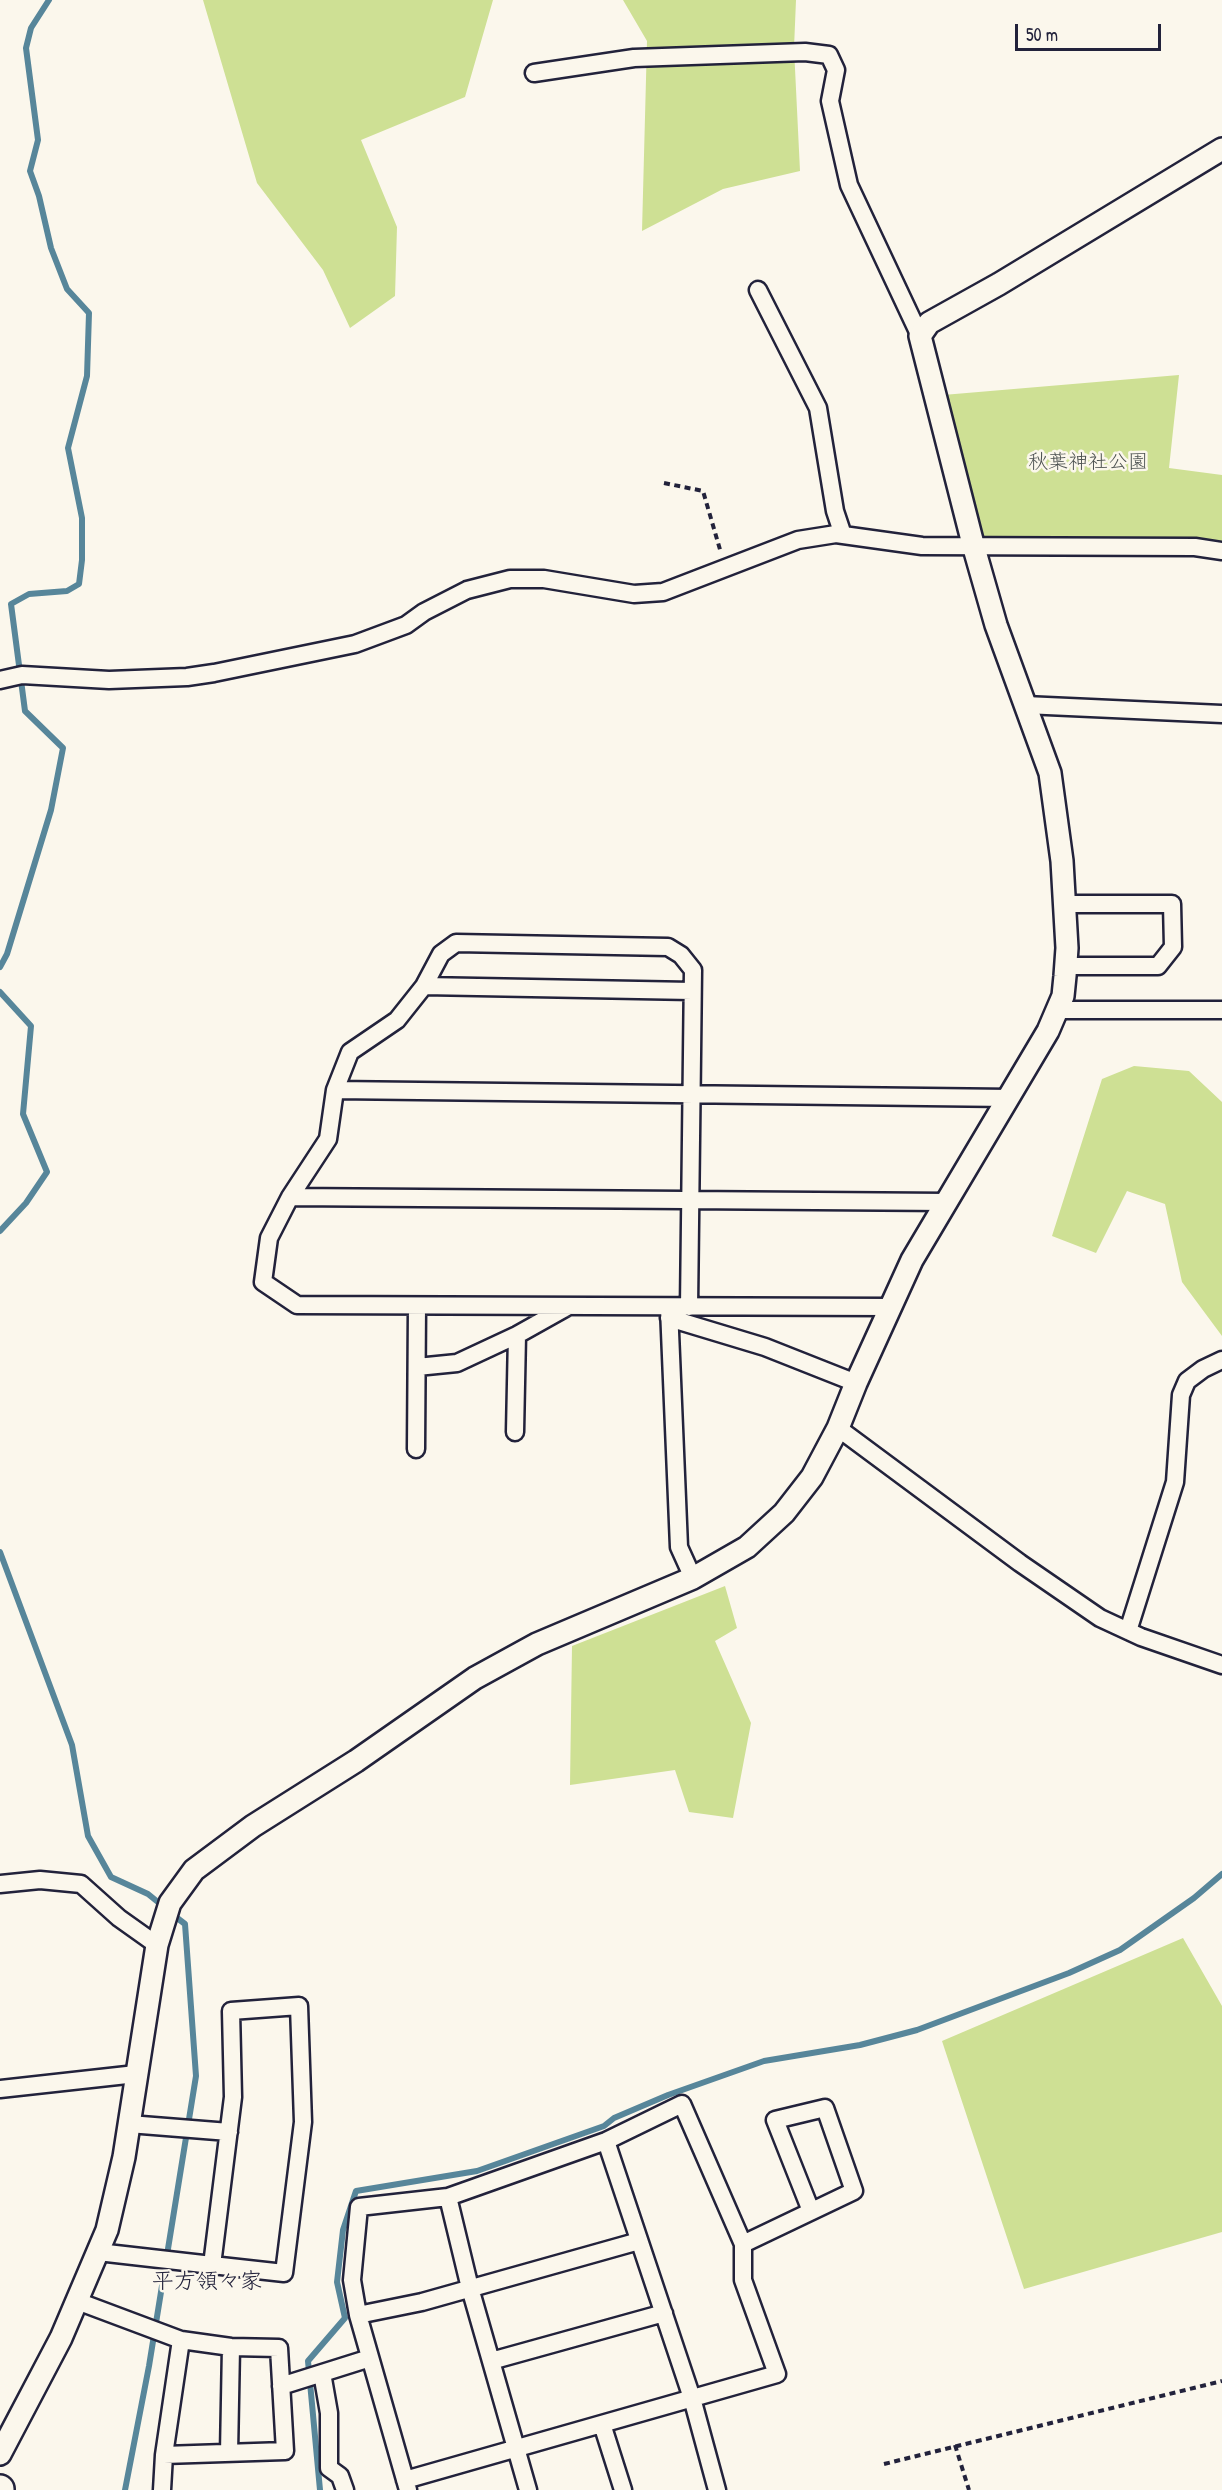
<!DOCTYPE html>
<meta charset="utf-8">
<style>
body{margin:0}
#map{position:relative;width:1222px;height:2490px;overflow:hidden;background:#fbf7ec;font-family:"Patrick Hand",sans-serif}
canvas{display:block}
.scale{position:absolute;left:1015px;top:24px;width:146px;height:27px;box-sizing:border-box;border:3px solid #22223b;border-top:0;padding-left:8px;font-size:18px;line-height:21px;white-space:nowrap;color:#22223b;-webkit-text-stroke:4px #fbf7ec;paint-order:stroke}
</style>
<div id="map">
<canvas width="1222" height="2490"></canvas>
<div class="scale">50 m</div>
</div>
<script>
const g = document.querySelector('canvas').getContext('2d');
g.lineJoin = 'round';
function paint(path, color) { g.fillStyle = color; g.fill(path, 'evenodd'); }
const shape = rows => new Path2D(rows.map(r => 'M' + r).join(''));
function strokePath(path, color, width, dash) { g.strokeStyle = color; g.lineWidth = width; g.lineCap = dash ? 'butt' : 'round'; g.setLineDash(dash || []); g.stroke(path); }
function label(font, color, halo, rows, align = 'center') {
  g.font = font + ' "Patrick Hand","Klee One",sans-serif'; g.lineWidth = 5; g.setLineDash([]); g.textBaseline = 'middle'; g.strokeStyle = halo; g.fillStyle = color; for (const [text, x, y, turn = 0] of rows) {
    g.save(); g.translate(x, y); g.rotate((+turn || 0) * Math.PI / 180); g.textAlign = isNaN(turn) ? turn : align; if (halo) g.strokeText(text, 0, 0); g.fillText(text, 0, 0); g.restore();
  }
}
paint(shape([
 [203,0,493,0,465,97,361,140,397,227,395,296,350,328,323,270,257,183],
 [623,0,796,0,794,48,800,171,723,189,642,231,647,41],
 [1179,375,1169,468,1222,475,1222,544,980,542,943,395],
 [1134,1066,1189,1071,1222,1102,1222,1336,1182,1282,1165,1204,1127,1191,1096,1253,1052,1236,1102,1079],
 [725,1586,737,1628,715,1641,751,1723,733,1818,689,1812,675,1770,570,1785,572,1646],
 [1183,1938,1222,2006,1222,2232,1024,2289,942,2041]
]), '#cee094');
strokePath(shape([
 [0,967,7,954,51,810,63,748,25,711,11,604,29,594,67,591,79,584,82,560,82,518,68,448,87,376,89,313,67,289,51,248,39,196,30,171,38,140,26,48,31,28,49,0],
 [0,992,31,1026,23,1114,47,1172,26,1203,0,1231],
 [0,1552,72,1745,88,1836,111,1877,148,1894,164,1907],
 [125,2490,149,2366,196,2076,185,1924,172,1914],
 [320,2490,308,2361,345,2318,337,2282,343,2230,356,2191,477,2171,604,2126,614,2118,668,2095,764,2061,860,2045,917,2030,1069,1973,1120,1950,1194,1898,1222,1874]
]), '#57869a', 6);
const minor = shape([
 [534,73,634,58,805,52,829,55,836,70,830,101,849,185,920,336],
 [758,290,818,408,835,511,843,535],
 [0,680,22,675,109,680,187,677,214,673,355,644,406,625,424,612,467,590,510,579,544,579,634,594,663,592,798,540,836,534,922,546,1195,547,1222,551],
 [1025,705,1222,714],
 [1064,904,1172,904,1173,947,1158,966,1066,966],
 [424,986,441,954,456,943,668,947,681,955,693,970,689,1307],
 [692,991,424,986,397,1020,350,1052,335,1090,328,1139,290,1197,269,1238,263,1282,297,1305,891,1307],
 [1057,1010,1222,1010],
 [335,1090,1010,1098],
 [290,1197,947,1202],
 [669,1308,679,1547,693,1578],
 [669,1318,765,1347,856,1383],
 [417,1367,457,1363,517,1335,567,1307],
 [838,1428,1020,1563,1100,1618,1141,1637,1222,1665],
 [515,1432,517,1335],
 [416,1449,417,1306],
 [1128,1631,1175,1482,1181,1395,1187,1381,1203,1369,1222,1360],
 [0,1884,40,1880,81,1884,119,1918,157,1945],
 [0,2089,136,2074],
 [129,2124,229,2132],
 [606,2141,692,2398,717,2490],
 [448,2197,470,2288,528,2490],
 [743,2244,854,2191,825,2108,775,2120,811,2211],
 [98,2252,212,2265,284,2273,303,2122,299,2006,231,2011,233,2097,212,2265],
 [77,2301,181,2340,231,2347,279,2348,285,2451,164,2455],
 [358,2315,422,2302,639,2241],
 [491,2361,664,2313],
 [322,2373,329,2413,329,2468,340,2476,345,2490],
 [281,2386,370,2358],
 [602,2424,623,2490],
 [229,2453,231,2347],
 [405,2480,777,2374,743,2280,743,2244,682,2104,606,2141,448,2197,359,2207,352,2280,358,2315,408,2490],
 [162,2490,164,2455,181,2340]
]);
const tertiary = shape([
 [0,2454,61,2338,107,2230,124,2157,157,1945,170,1903,194,1870,253,1826,356,1761,475,1678,537,1644,693,1578,747,1547,784,1513,812,1477,838,1428,856,1383,912,1260,1048,1031,1063,996,1065,976,1067,948,1062,861,1050,773,996,625,974,548,920,336,929,323,999,284,1222,149]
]);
const primary = shape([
 [0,2489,0,2490]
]);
strokePath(minor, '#22223b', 21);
strokePath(tertiary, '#22223b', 26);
strokePath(primary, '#22223b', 32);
strokePath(shape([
 [664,483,703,491,721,553],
 [955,2445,969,2490],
 [884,2464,1222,2381]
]), '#22223b', 4, [6, 4.5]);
strokePath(minor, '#fbf7ec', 16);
strokePath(tertiary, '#fbf7ec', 21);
strokePath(primary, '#fbf7ec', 27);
label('20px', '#4d5251', '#fbf7ec', [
 ["秋葉神社公園",1088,463]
]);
label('22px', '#22223b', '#fbf7ec', [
 ["平方領々家",207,2282]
]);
</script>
